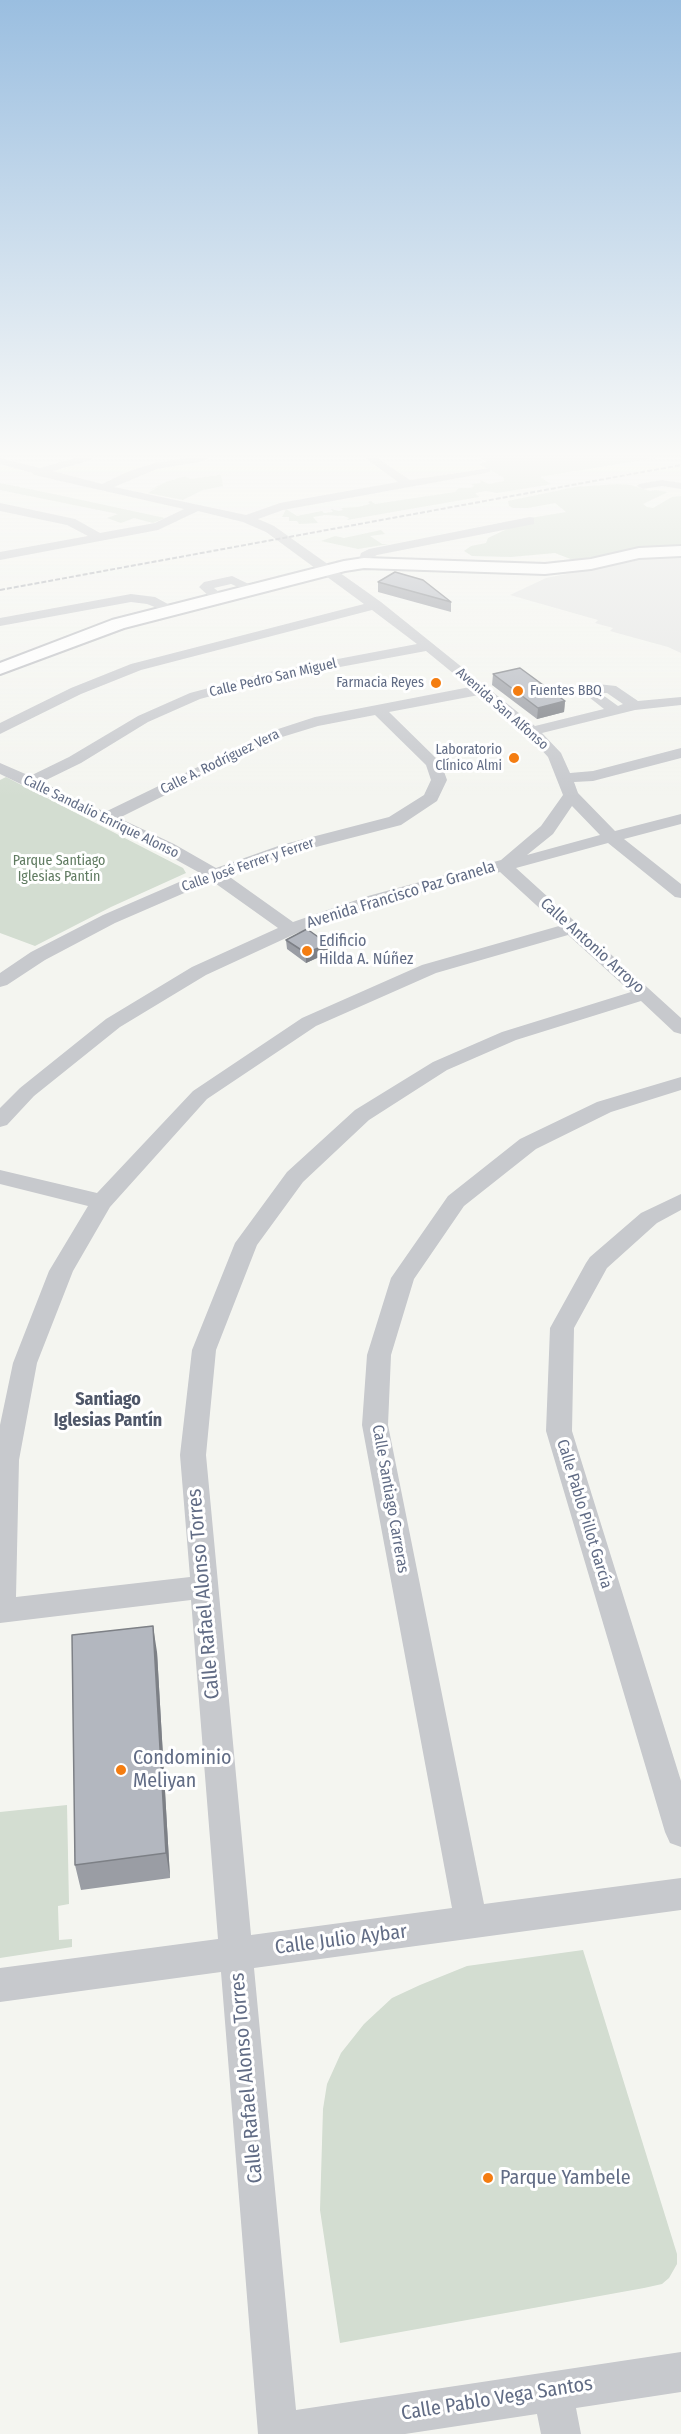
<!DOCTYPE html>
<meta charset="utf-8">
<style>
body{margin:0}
canvas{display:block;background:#f4f5f0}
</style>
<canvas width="681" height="2434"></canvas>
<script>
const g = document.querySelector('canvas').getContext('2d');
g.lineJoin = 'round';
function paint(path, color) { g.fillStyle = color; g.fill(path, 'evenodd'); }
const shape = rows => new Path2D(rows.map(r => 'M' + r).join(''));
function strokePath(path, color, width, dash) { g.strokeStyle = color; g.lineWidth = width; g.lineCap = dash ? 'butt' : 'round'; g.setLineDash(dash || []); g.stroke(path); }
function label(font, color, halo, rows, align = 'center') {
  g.font = font + ' "Fira Sans Condensed",sans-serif'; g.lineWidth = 6; g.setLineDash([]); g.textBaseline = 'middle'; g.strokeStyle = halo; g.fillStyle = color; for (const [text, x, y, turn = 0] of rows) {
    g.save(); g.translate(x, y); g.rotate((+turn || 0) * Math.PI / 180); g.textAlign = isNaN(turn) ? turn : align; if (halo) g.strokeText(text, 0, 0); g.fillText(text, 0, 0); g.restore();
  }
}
paint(shape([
 [655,557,681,558,681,653,668,647,610,631,613,628,595,623,598,620,510,595,546,578]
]), '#e4e5e4');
paint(shape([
 [480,458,655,458,540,477,551,484,547,485,497,493,486,491,475,493,479,497,347,520,349,518,344,516,325,515,313,517,318,523,299,524,297,521,289,521,289,517,282,517,286,509,297,516,322,511,324,513,333,512,331,509,339,511,343,510,341,508,358,507,370,504,368,502,371,501,375,504,455,492,459,488,471,488,474,486,471,484,481,483,480,480,489,484,504,481,503,477,479,464,486,462],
 [233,473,221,475,223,486,203,490,183,500,148,493,160,486,146,492,166,482,185,476,190,479],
 [0,483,63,496,165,518,153,523,134,518,121,523,107,518,118,514,0,490],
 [618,484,631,485,650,491,655,490,668,492,643,504,647,507,653,508,672,497,681,496,681,547,646,549,573,560,555,553,511,557,472,556,464,551,471,546,486,543,488,538,530,518,566,512,555,503,528,508,513,508,509,506,508,501,575,487],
 [381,530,385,534,370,536,382,544,389,544,358,549,321,541,335,536,344,538],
 [6,777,183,868,186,873,111,907,35,946,0,933,0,780],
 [67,1805,69,1904,58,1906,59,1940,72,1939,72,1947,0,1958,0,1812],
 [583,1950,677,2254,677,2264,669,2278,662,2284,644,2288,340,2343,320,2210,323,2109,327,2084,341,2053,364,2024,392,1998,420,1985,467,1966]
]), '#d3ddd1');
const major = shape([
 [681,546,681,556,639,558,591,569,545,574,364,568,345,571,124,628,0,674,0,663,112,620,344,561,364,558,545,564,591,559,639,548,681,546]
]);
strokePath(major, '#bbbdc2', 4);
paint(shape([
 [0,458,40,468,75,458,92,458,91,460,53,471,102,484,127,472,155,463,186,458,209,458,204,461,157,469,114,487,246,515,280,503,398,482,365,458,377,458,410,480,490,468,490,472,486,473,283,510,258,519,274,526,381,602,535,726,604,709,585,694,592,685,597,684,616,686,638,701,681,697,681,705,635,710,542,733,561,753,570,773,593,771,681,748,681,758,593,781,574,782,578,793,615,831,681,814,681,824,624,839,681,884,681,898,675,897,608,843,516,868,681,1018,681,1034,674,1032,641,1001,516,1040,447,1070,369,1120,303,1182,257,1245,216,1350,206,1455,251,1935,452,1908,362,1425,367,1355,391,1278,448,1196,520,1139,597,1102,681,1077,681,1090,611,1112,536,1149,464,1206,414,1279,391,1355,388,1425,484,1904,681,1878,681,1910,254,1968,296,2410,681,2352,681,2392,576,2408,581,2434,541,2434,537,2414,405,2434,258,2434,221,1972,0,2002,0,1968,218,1939,191,1600,0,1623,0,1425,13,1363,49,1271,88,1206,0,1184,0,1170,97,1193,193,1091,302,1018,422,965,559,926,500,872,380,904,297,933,206,975,120,1027,34,1096,7,1125,0,1127,0,1108,20,1088,106,1019,192,967,278,928,212,881,115,923,45,960,7,985,0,987,0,973,31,952,103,915,200,873,162,852,0,774,0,763,30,776,69,757,138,716,190,693,269,672,417,644,372,610,141,670,81,694,0,734,0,723,71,688,131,664,364,604,266,532,243,522,198,511,158,530,0,560,0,552,88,536,67,525,0,511,0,503,75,519,100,533,155,523,184,509,34,475,32,473,0,464,0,458],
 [426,651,470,687,315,717,272,731,105,812,42,782,81,763,148,722,200,699,270,680,426,651],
 [600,693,607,693,623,704,618,706,600,693],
 [479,695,527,734,548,757,563,795,541,826,501,860,368,896,293,922,227,875,293,853,401,825,437,801,447,780,441,763,389,712,479,695],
 [375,715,426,765,431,780,424,795,389,817,281,845,216,868,174,844,119,818,282,737,318,726,375,715],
 [572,806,600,835,527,855,553,834,572,806],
 [568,935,631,992,502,1032,433,1062,355,1110,287,1172,235,1243,192,1350,180,1455,190,1577,16,1597,19,1460,37,1363,73,1271,110,1207,207,1099,316,1026,436,973,568,935],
 [662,480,681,483,681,489,662,486,643,489,637,486,639,484,662,480],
 [530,517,534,518,534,524,377,555,371,558,368,566,364,567,358,563,361,553,369,549,530,517],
 [232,576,257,588,250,592,231,584,214,588,225,597,218,601,213,600,199,587,204,582,232,576],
 [131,594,155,597,177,609,170,613,147,604,131,602,0,626,0,618,131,594],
 [681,1194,681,1210,657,1223,607,1268,574,1328,572,1431,681,1781,681,1847,670,1843,665,1832,546,1431,550,1328,586,1263,590,1257,641,1213,681,1194]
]), '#c7c9cd');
paint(major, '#fff');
strokePath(shape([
 [0,590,681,465]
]), '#a8abb2', 2, [5, 2]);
paint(shape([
 [378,582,451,602,451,612,378,592],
 [493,674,565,701,564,712,537,719,492,685],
 [286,940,328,953,306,963,287,949],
 [157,1652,170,1878,81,1890,75,1865]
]), '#9a9da4');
paint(shape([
 [565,701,564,712,537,719,538,708],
 [328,944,328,953,306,963,306,953],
 [153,1626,157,1652,170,1878,166,1853]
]), '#7d8086');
const building = shape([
 [395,572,423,580,451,602,378,582,395,572],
 [520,668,565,701,538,708,493,674,520,668],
 [307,929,328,944,306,953,286,940,307,929],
 [153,1626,166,1853,75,1865,72,1635,153,1626]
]);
paint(building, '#b3b7bf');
strokePath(building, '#7d8086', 1.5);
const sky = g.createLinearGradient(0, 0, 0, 798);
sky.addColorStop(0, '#9abee0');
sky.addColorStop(0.57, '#fafaf8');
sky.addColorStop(1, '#fafaf800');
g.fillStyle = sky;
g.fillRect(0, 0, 681, 798);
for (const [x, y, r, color] of [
 [436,683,6,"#f47d11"],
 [518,691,6,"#f47d11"],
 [514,758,6,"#f47d11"],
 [307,951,6,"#f47d11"],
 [121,1770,6,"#f47d11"],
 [488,2178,6,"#f47d11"]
]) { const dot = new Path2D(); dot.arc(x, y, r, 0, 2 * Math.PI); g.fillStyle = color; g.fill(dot); strokePath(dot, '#fff', 2); }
label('14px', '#616c85', '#fff', [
 ["Calle Pedro San Miguel",273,678,-13],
 ["Avenida San Alfonso",502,709,41],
 ["Calle A. Rodríguez Vera",220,762,-26],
 ["Calle Sandalio Enrique Alonso",101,817,26],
 ["Calle José Ferrer y Ferrer",248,865,-19]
]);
label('14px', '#616c85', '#fff', [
 ["Farmacia Reyes",424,683],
 ["Fuentes BBQ",530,691,"left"],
 ["Laboratorio",502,750],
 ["Clínico Almi",502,766]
], 'right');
label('14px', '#607b61', '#fff', [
 ["Parque Santiago",59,861],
 ["Iglesias Pantín",59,877]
]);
label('16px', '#616c85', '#fff', [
 ["Avenida Francisco Paz Granela",401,895,-17],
 ["Calle Antonio Arroyo",592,946,42],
 ["Calle Santiago Carreras",390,1499,80],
 ["Calle Pablo Pillot García",584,1514,73]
]);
label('16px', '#616c85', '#fff', [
 ["Edificio",319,942],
 ["Hilda A. Núñez",319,960]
], 'left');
label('bold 18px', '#4f5769', '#fff', [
 ["Santiago",108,1400],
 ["Iglesias Pantín",108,1421]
]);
label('20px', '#616c85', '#fff', [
 ["Calle Rafael Alonso Torres",204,1594,-95],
 ["Calle Julio Aybar",341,1940,-7],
 ["Calle Rafael Alonso Torres",247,2078,-95],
 ["Calle Pablo Vega Santos",497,2399,-9]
]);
label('20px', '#616c85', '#fff', [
 ["Condominio",133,1758],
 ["Meliyan",133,1781],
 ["Parque Yambele",500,2178]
], 'left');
</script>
